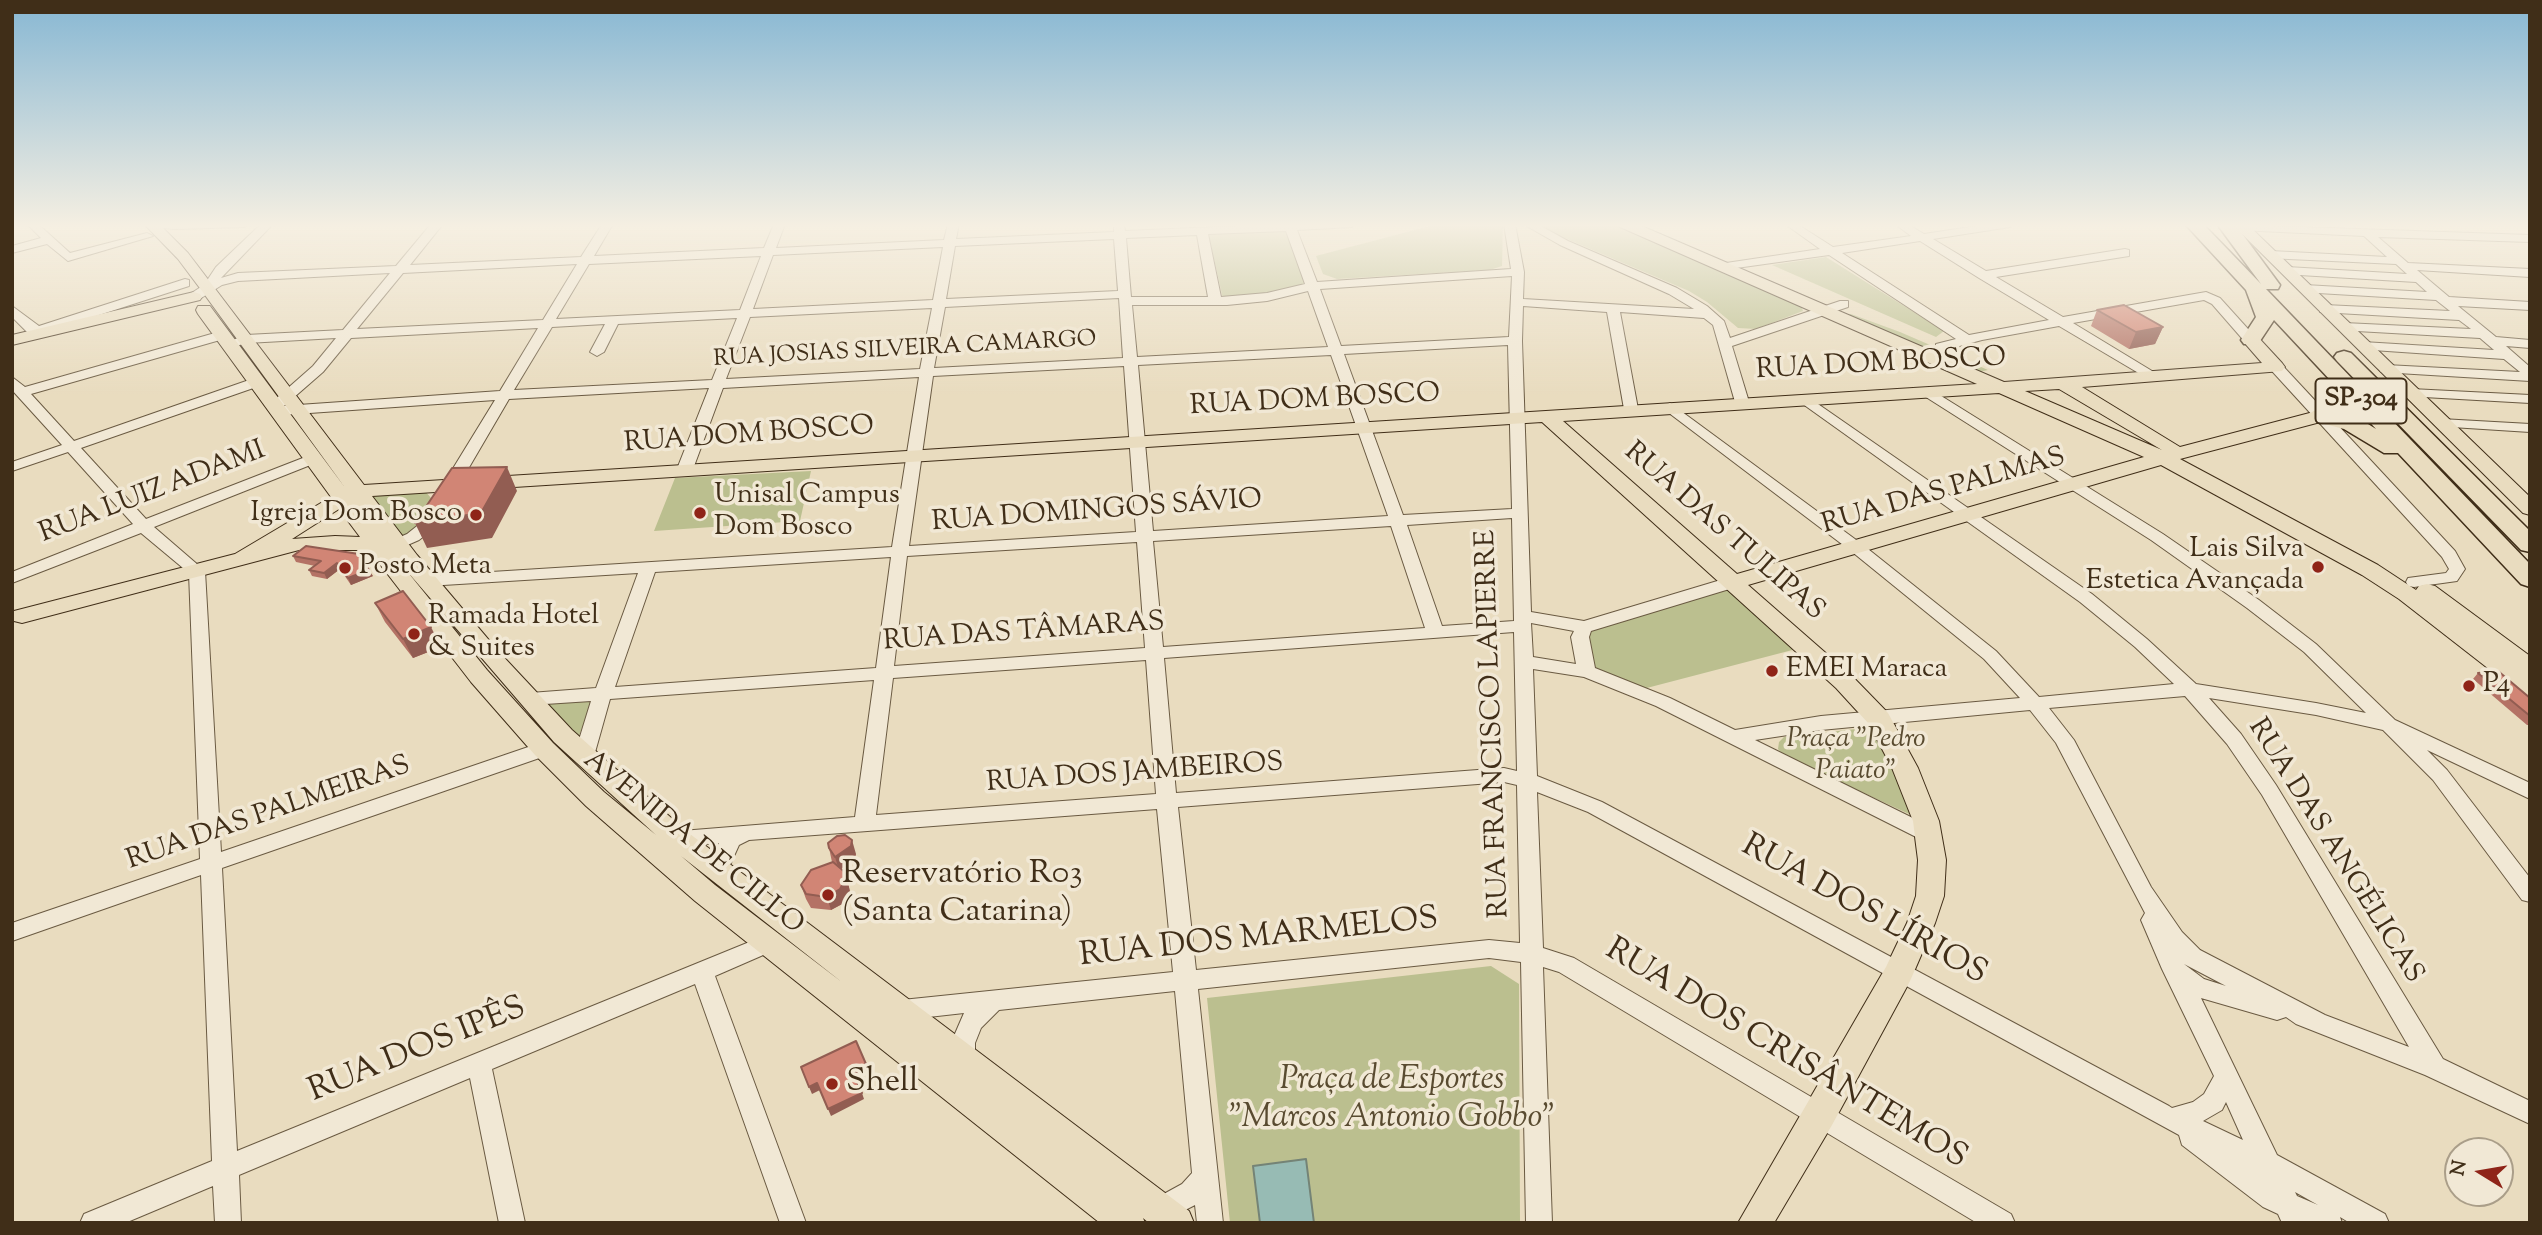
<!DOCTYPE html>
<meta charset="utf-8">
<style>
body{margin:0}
#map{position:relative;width:2542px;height:1235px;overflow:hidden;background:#e9dcbf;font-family:"Sorts Mill Goudy",serif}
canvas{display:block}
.frame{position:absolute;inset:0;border:14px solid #402e18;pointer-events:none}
.north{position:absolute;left:2444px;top:1137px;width:70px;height:70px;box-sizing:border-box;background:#f1e8d5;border:2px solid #aa9e89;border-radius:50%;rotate:281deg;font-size:19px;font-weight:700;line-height:28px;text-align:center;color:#402e18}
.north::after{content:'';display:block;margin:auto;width:24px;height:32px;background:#8f2418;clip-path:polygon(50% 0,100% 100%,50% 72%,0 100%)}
</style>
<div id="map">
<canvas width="2542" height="1235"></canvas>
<div class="frame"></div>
<div class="north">N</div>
</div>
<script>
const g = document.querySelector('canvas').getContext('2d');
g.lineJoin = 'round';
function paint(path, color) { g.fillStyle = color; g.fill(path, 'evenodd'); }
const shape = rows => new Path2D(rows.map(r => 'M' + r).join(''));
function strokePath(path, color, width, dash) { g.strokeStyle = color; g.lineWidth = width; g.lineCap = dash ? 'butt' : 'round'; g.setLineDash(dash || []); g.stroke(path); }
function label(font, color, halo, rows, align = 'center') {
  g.font = font + ' "Sorts Mill Goudy",serif'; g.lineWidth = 7; g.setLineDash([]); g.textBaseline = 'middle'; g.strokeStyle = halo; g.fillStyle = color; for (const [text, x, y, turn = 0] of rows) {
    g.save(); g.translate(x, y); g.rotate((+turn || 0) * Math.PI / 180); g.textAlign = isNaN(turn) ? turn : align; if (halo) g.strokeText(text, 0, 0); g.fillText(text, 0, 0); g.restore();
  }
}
paint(shape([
 [1437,224,1503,224,1502,266,1490,270,1337,279,1323,274,1316,256],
 [1538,224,1617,224,1794,302,1801,306,1803,311,1756,329,1738,328,1707,302,1689,291,1541,228],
 [1286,228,1306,285,1266,295,1223,299,1208,233],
 [1826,257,1944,331,1936,337,1772,265],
 [1845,314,1851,314,1900,332,1988,370,1979,372],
 [811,471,800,521,654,531,675,478],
 [425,491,431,498,430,511,414,531,402,536,366,493],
 [1730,583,1800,648,1639,690,1598,672,1591,663,1584,627],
 [594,697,577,741,543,705],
 [1856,729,1868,730,1878,736,1917,813,1909,814,1784,756,1778,749,1779,742,1784,737],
 [1491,966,1519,984,1520,1223,1230,1223,1207,998]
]), '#bbbf8f');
const water = shape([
 [1306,1159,1314,1223,1260,1223,1253,1166,1306,1159]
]);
paint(water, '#97bbb4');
strokePath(water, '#748376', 2);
const minor = shape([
 [27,224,38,224,70,253,147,233,153,236,68,261,47,244,12,253,12,246,41,238,27,224],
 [146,224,250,224,244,227,175,229,152,227,146,224],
 [261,224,273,224,221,278,238,273,396,266,431,224,443,224,410,265,581,257,602,224,613,224,594,256,764,248,774,224,785,224,776,248,944,240,948,224,959,224,956,239,1114,232,1114,224,1124,224,1125,231,1284,224,1357,224,1352,227,1297,230,1317,282,1511,269,1504,224,1515,224,1524,272,1523,299,1694,309,1669,294,1560,245,1523,224,1537,224,1568,241,1677,288,1707,306,1724,321,1730,338,1840,301,1848,301,1848,307,1732,346,1749,402,1742,406,1735,402,1713,325,1704,318,1620,312,1638,409,1631,413,1624,409,1607,312,1523,306,1522,341,1531,612,1584,621,1724,579,1736,579,1738,583,1736,587,1591,631,1589,637,1595,668,1670,698,1735,730,1821,716,2020,698,1984,659,1851,551,1665,410,1663,407,1670,403,1863,545,1996,651,2039,697,2174,684,2135,647,2080,602,1800,402,1798,399,1805,395,2092,594,2147,639,2196,684,2316,703,2366,713,2304,652,2247,608,2151,540,1918,392,1920,389,1930,389,2163,534,2259,600,2316,644,2395,720,2530,783,2530,799,2427,750,2447,770,2530,878,2530,902,2522,900,2433,780,2383,730,2316,715,2209,698,2241,734,2276,785,2443,1059,2530,1101,2530,1124,2425,1075,2296,1024,2286,1017,2277,1020,2201,998,2277,1155,2385,1214,2389,1223,2350,1223,2340,1217,2342,1223,2282,1223,2278,1214,2263,1207,2182,1145,2179,1135,1588,812,1537,792,1543,948,1574,958,2011,1214,2015,1223,1977,1223,1559,972,1543,967,1552,1223,1526,1223,1521,962,1489,958,1198,989,1223,1223,1197,1223,1195,1205,1160,1223,1151,1219,1147,1210,1151,1201,1182,1184,1192,1173,1175,991,999,1010,981,1028,975,1043,975,1059,972,1066,963,1070,954,1066,951,1059,951,1043,964,1013,902,1020,894,1017,890,1010,894,1003,902,1000,1173,972,1157,809,749,840,739,845,725,876,717,878,709,876,706,870,719,843,676,846,669,844,666,838,669,832,855,817,874,680,610,699,594,756,591,761,584,763,577,761,574,756,591,701,530,705,523,703,521,699,523,695,530,693,596,688,638,573,427,586,419,581,427,576,892,547,919,377,723,388,693,469,685,474,677,469,709,388,509,399,457,488,449,493,441,488,495,400,281,415,271,409,271,403,313,366,336,338,247,343,232,347,225,343,246,335,343,330,390,273,238,281,222,285,198,300,190,300,190,294,204,285,216,267,261,224],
 [1286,231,1305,284,1267,293,1221,297,1208,234,1286,231],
 [1197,235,1208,297,1131,297,1126,238,1197,235],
 [1114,239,1118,291,946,299,955,246,1114,239],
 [943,247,933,300,753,309,773,255,943,247],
 [761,256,740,310,556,319,589,264,761,256],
 [577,264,543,320,357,329,403,273,577,264],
 [1512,276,1509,337,1341,346,1320,289,1512,276],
 [1308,291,1328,347,1137,357,1132,305,1227,305,1267,301,1308,291],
 [1119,298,1123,358,934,368,945,307,1119,298],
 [932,308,920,369,726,379,750,317,932,308],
 [737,318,712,380,514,390,552,327,605,324,590,352,597,356,604,352,618,324,737,318],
 [538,328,500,391,284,406,323,372,351,338,538,328],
 [1508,345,1512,509,1403,515,1344,354,1508,345],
 [1331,355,1388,516,1153,531,1138,365,1331,355],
 [1124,366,1136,532,909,546,933,376,1124,366],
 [1512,518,1514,621,1442,626,1407,525,1512,518],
 [1391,526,1425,628,1163,647,1153,541,1391,526],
 [1137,542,1145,648,894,666,907,556,1137,542],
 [891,557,876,668,615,687,655,572,891,557],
 [1531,623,1574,631,1571,637,1576,664,1533,657,1531,623],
 [1514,632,1517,771,1504,768,1176,793,1164,658,1514,632],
 [1146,660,1156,794,876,815,893,678,1146,660],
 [1533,669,1584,677,1656,706,1928,843,1935,841,1938,835,1935,829,1755,740,1821,730,2030,710,2056,743,2145,913,2141,920,2162,969,2214,1076,2204,1094,2193,1102,2172,1108,2169,1106,1602,802,1537,776,1533,669],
 [2185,696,2227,744,2262,795,2409,1047,2325,1015,2200,950,2182,932,2151,887,2074,740,2049,708,2185,696],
 [1504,782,1517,785,1520,943,1489,940,1196,970,1178,807,1504,782],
 [2184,964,2226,986,2204,979,2184,964],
 [2226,1102,2243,1140,2203,1121,2222,1110,2226,1102],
 [2295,1192,2318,1205,2297,1196,2295,1192],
 [1785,224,1797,224,1833,247,1911,236,1895,224,1907,224,1924,234,1990,224,2015,224,2010,227,1933,239,1986,271,2125,249,2129,250,2129,256,1996,277,2063,317,2206,292,2220,298,2258,340,2251,344,2246,343,2212,304,2204,300,2073,323,2157,374,2159,377,2152,381,2059,326,1982,340,1941,351,1936,350,1936,344,1956,339,1829,255,1722,270,1722,264,1726,263,1820,249,1785,224],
 [1920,241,1979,278,2049,320,1969,335,1842,253,1920,241],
 [2243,225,2530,235,2530,242,2378,237,2408,263,2530,269,2530,277,2417,270,2449,297,2530,302,2530,310,2458,306,2496,337,2530,340,2530,348,2506,346,2530,367,2530,381,2381,372,2379,369,2386,365,2520,372,2504,359,2358,349,2358,343,2363,342,2494,350,2480,338,2339,330,2339,324,2344,323,2471,329,2459,320,2320,312,2320,306,2325,305,2450,311,2436,300,2301,292,2301,286,2305,285,2427,292,2416,282,2283,274,2281,271,2287,267,2407,274,2396,264,2267,258,2267,252,2271,251,2387,257,2364,236,2239,230,2237,228,2243,225],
 [185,279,189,280,189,286,40,334,27,332,12,317,12,306,39,326,185,279],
 [222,331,229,335,227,338,31,394,74,441,252,379,262,379,262,385,81,448,146,519,308,456,313,454,321,459,318,462,154,527,205,571,221,852,537,744,551,744,554,749,551,754,222,868,237,1151,769,934,777,937,780,943,777,949,715,976,806,1223,780,1223,695,984,492,1069,525,1223,499,1223,470,1078,239,1175,241,1223,215,1223,213,1186,125,1223,80,1223,84,1214,212,1161,201,875,12,941,12,923,200,859,189,573,141,533,12,583,12,572,133,524,68,452,12,471,12,462,62,445,12,390,12,377,25,387,222,331],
 [2276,363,2281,364,2455,551,2465,569,2457,581,2414,587,2408,586,2406,582,2408,578,2446,573,2449,569,2442,557,2271,370,2269,367,2276,363],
 [2411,389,2530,395,2530,403,2406,396,2406,390,2411,389],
 [2441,419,2530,424,2530,432,2436,426,2434,423,2436,420,2441,419],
 [434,510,442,515,434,528,419,540,403,547,391,547,389,544,391,541,407,534,422,522,428,512,434,510]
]);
const major = shape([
 [144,224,159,224,188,253,364,485,1977,384,1620,227,1618,224,1637,224,2004,382,2262,363,2242,340,2251,335,2257,336,2282,363,2285,367,2282,371,2082,387,2180,447,2321,410,2328,412,2330,416,2328,420,2180,459,2378,565,2416,590,2419,586,2427,584,2435,586,2530,656,2530,696,2521,694,2399,599,2362,575,2161,465,1748,585,1852,676,1888,713,1918,768,1939,821,1946,860,1944,896,1935,923,1910,981,1832,1125,1774,1223,1738,1223,1886,967,1907,923,1916,896,1918,860,1913,821,1892,768,1869,724,1836,688,1542,422,372,496,417,555,499,652,572,730,686,831,1189,1211,1194,1223,1149,1223,1143,1218,1145,1223,1100,1223,695,901,586,806,535,755,471,682,369,550,299,550,22,623,14,621,14,611,235,554,331,497,198,314,196,310,198,306,210,306,346,489,202,291,178,259,144,224],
 [2059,389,2162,450,2025,391,2059,389],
 [1999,393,2144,457,1737,574,1563,421,1999,393],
 [339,509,360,537,335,536,292,539,339,509],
 [406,570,554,742,656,835,604,792,553,743,487,670,406,570],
 [681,856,843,983,715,885,681,856],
 [2232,224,2247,224,2530,497,2530,515,2523,513,2232,224],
 [194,292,200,294,202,297,200,300,12,345,12,335,194,292]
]);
const highway = shape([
 [2185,224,2203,224,2261,284,2217,224,2235,224,2280,285,2278,289,2266,289,2530,564,2530,587,2521,584,2398,453,2384,453,2344,429,2313,421,2310,416,2313,411,2321,410,2360,419,2376,429,2274,320,2258,344,2244,344,2241,340,2256,317,2246,290,2185,224],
 [2344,351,2351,353,2530,531,2530,552,2521,550,2337,361,2334,357,2337,353,2344,351]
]);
strokePath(minor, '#6a5a42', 2);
strokePath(major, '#402e18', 2);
strokePath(highway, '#402e18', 3);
paint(minor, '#f1e8d5');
paint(major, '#e9dcbf');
paint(highway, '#e9dcbf');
paint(shape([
 [2097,310,2163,327,2155,344,2129,349,2091,326],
 [306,546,373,576,351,585,340,569,327,579,312,576,309,570,315,566,296,562,293,556],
 [375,603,441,647,413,658,385,622],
 [2478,673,2530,698,2530,725,2527,725,2473,679],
 [829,848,856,854,854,860,841,869,846,873,850,892,844,903,831,910,811,908,806,899,801,885,832,862]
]), '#b47265');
paint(shape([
 [2163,327,2155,344,2129,349,2136,332],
 [507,467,517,491,492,538,427,548,415,523],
 [337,563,340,569,327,579,324,573],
 [369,570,373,576,351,585,348,578],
 [431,627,441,647,413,658,403,639],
 [852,840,856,854,854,860,839,870,835,857],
 [846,873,850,892,844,903,831,910,827,897],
 [866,1064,868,1070,854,1077,852,1071],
 [817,1083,820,1090,812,1094,809,1087],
 [862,1093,864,1099,831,1116,828,1109]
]), '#925d52');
const building = shape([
 [2124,305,2163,327,2136,332,2097,310,2124,305],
 [507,467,481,513,415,523,452,468,507,467],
 [306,546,359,554,369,570,348,578,337,563,324,573,309,570,321,561,293,556,306,546],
 [403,591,431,627,403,639,375,603,403,591],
 [2498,671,2530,698,2530,716,2478,673,2498,671],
 [845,835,852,840,851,846,835,857,829,848,828,843,837,836,845,835],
 [833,862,846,873,846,878,840,889,827,897,806,894,801,885,811,870,833,862],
 [856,1041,866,1064,852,1071,862,1093,828,1109,817,1083,809,1087,801,1067,856,1041]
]);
paint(building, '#d18575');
strokePath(building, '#925d52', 2);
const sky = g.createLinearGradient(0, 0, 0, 396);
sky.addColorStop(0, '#87b7d3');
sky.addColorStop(0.57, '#f5efe2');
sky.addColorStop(1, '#f5efe200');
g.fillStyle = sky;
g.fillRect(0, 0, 2542, 396);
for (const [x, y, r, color] of [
 [700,513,7,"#8f2418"],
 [476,515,7,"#8f2418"],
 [2318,567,7,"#8f2418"],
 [345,568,7,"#8f2418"],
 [414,634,7,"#8f2418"],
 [1772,671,7,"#8f2418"],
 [2469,686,7,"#8f2418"],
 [828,895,7,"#8f2418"],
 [832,1084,7,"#8f2418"]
]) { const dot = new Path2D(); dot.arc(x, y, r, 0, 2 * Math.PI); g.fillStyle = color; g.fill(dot); strokePath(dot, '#f1e8d5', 2.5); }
label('23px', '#402e18', '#f1e8d5', [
 ["RUA JOSIAS SILVEIRA CAMARGO",905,351,-3]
]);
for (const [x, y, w] of [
 [2361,401,91]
]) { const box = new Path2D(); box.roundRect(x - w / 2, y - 22.5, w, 45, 5); g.fillStyle = '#f1e8d5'; g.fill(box); strokePath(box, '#402e18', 2); }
label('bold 26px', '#402e18', null, [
 ["SP-304",2361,401]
]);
label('28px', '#402e18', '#f1e8d5', [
 ["RUA DOM BOSCO",1881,366,-3],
 ["RUA DOM BOSCO",1315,402,-3],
 ["RUA DOM BOSCO",749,437,-4],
 ["RUA DAS PALMAS",1944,493,-16],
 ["RUA LUIZ ADAMI",153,494,-21],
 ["RUA DOMINGOS SÁVIO",1097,513,-4],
 ["RUA DAS TULIPAS",1723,533,41],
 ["RUA DAS TÂMARAS",1024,634,-4],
 ["RUA FRANCISCO LAPIERRE",1495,724,-92],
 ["RUA DOS JAMBEIROS",1135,775,-4],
 ["RUA DAS PALMEIRAS",269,815,-19],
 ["AVENIDA DE CILLO",692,844,39],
 ["RUA DAS ANGÉLICAS",2334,852,58]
]);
label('28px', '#402e18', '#f1e8d5', [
 ["Unisal Campus",714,497],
 ["Dom Bosco",714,529],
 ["Igreja Dom Bosco",462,515,"right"],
 ["Lais Silva",2304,551,"right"],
 ["Estetica Avançada",2304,583,"right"],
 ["Posto Meta",359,568],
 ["Ramada Hotel",428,618],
 ["& Suites",428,650],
 ["EMEI Maraca",1786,671],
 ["P4",2483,686]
], 'left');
label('italic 28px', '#594b30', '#f1e8d5', [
 ["Praça \"Pedro",1856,741],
 ["Paiato\"",1856,773]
]);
label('33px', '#402e18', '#f1e8d5', [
 ["Reservatório R03",842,876],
 ["(Santa Catarina)",842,914],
 ["Shell",846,1084]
], 'left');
label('33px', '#402e18', '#f1e8d5', [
 ["RUA DOS LÍRIOS",1863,912,29],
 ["RUA DOS MARMELOS",1259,940,-6],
 ["RUA DOS IPÊS",418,1052,-22],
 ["RUA DOS CRISÂNTEMOS",1785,1056,31]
]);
label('italic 33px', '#594b30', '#f1e8d5', [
 ["Praça de Esportes",1392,1082],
 ["\"Marcos Antonio Gobbo\"",1392,1120]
]);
</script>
